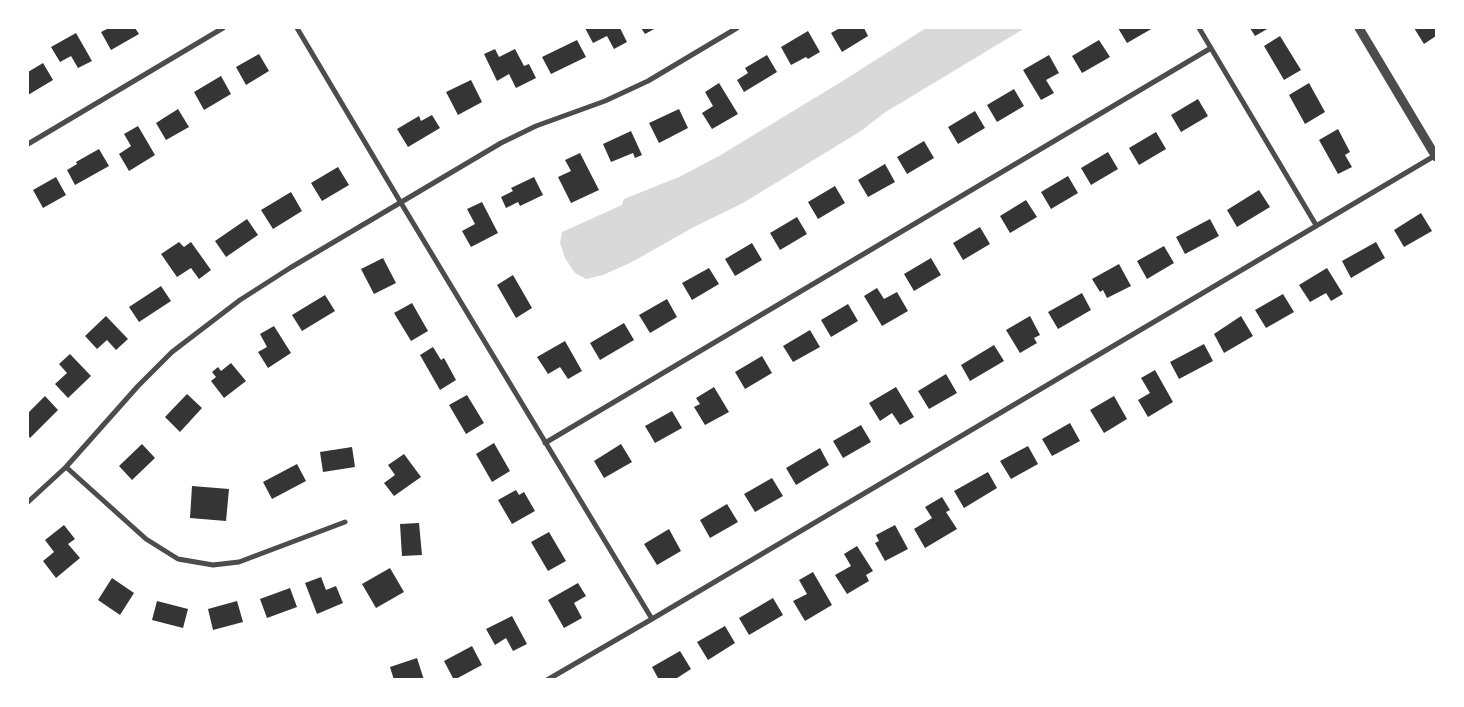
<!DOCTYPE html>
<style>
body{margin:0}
#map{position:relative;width:1464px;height:707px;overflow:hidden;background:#fff;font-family:"DM Sans",sans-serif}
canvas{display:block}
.frame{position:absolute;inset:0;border:29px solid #fff;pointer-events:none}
</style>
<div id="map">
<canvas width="1464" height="707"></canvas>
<div class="frame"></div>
</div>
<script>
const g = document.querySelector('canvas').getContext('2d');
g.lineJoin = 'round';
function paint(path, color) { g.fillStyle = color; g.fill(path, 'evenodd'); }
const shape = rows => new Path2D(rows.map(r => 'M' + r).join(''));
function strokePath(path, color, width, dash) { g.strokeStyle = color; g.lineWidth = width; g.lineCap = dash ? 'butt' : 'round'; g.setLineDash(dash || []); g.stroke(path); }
paint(shape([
 [926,28,1025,28,884,113,861,131,743,203,694,227,632,262,603,275,586,279,575,273,565,258,560,243,562,232,622,205,624,199,679,177,719,156,841,82]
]), '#d9d9d9');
paint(shape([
 [109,28,135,28,139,34,111,50,101,32],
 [585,28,620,28,627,42,614,49,607,36,593,43],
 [641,28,656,28,645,34],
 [840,28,864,28,868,36,842,52,831,33],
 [1118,28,1153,28,1127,43],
 [1250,28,1269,28,1255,36],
 [1414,28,1436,28,1436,36,1424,44],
 [808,31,820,52,808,59,806,57,791,65,781,47],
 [76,33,92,61,78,68,71,56,60,62,51,47],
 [1280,36,1301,70,1284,80,1264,46],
 [577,40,586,57,551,74,542,57],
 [1099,40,1110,57,1082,73,1072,56],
 [495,49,499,57,515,49,524,66,529,64,536,78,516,88,509,74,497,81,484,54],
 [259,54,269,71,246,85,236,67],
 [767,55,777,72,744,92,737,80,748,73,745,68],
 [1049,55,1059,73,1046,80,1054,93,1041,100,1023,70],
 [43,63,53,80,28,95,28,72],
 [221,76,231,94,204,110,194,92],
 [471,80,482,102,458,115,446,92],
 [719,83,738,114,712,129,702,113,713,106,705,92],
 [1309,83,1325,112,1305,124,1289,95],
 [1014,89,1024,106,997,122,987,105],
 [1198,99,1208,116,1181,132,1171,115],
 [178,109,189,127,166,140,156,123],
 [679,109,688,128,659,143,649,123],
 [975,111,985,128,958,144,948,127],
 [432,115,440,128,408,147,397,129,419,116,421,121],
 [138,126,155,155,129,171,119,154,131,146,124,134],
 [1338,129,1350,152,1345,155,1352,167,1338,174,1319,140],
 [631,131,642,155,635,158,633,153,611,162,603,144],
 [1156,132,1166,149,1139,165,1129,148],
 [924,141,934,158,907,174,897,157],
 [99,149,109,166,75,185,67,170,77,164,76,162],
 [1108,152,1118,169,1091,185,1081,168],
 [580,153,599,190,571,203,558,177,571,171,565,160],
 [885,164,895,182,868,197,858,180],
 [338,167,349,185,322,201,311,183],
 [1068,176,1078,193,1051,209,1041,192],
 [56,177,66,195,43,208,33,190],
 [534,177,543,195,520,206,518,202,506,208,501,197,513,191,511,188],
 [835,186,845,203,818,219,808,202],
 [1259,190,1270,207,1237,227,1227,210],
 [291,192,302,211,273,229,261,210],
 [1026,200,1037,217,1010,233,1000,216],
 [482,202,498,233,471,247,462,231,475,224,467,209],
 [1421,213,1432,231,1404,247,1394,230],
 [797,217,807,234,780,250,770,233],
 [247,219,258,235,226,257,215,241],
 [1210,219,1219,236,1185,254,1176,237],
 [980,227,990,244,963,260,953,243],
 [179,242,184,247,191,242,211,270,199,279,191,268,177,277,161,254],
 [1376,242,1385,258,1351,278,1342,261],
 [752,243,762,260,735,276,725,259],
 [1164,246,1174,263,1147,279,1137,261],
 [383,258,396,283,374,294,361,269],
 [931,258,941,275,914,291,904,274],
 [1119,264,1131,286,1107,298,1103,290,1100,292,1092,279],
 [709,268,719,284,692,300,682,283],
 [1327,268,1343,294,1331,301,1326,293,1310,302,1299,285],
 [513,275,532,308,516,318,497,285],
 [161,286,171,301,139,322,129,307],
 [877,288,884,299,897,292,908,311,882,326,864,296],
 [1082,293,1091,310,1058,329,1048,312],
 [1283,294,1294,312,1266,328,1255,310],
 [325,295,335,311,302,331,292,315],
 [667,299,677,317,650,333,639,315],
 [412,303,428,331,411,341,394,313],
 [848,304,858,321,831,337,821,320],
 [106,316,128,339,116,350,107,340,97,349,85,336],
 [1030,316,1040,335,1034,338,1037,343,1020,353,1006,330],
 [1241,316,1253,336,1224,353,1214,334],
 [624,323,634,340,600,360,590,343],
 [274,326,291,353,268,368,258,352,267,347,260,334],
 [810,330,820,347,793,362,783,346],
 [565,341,582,371,568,379,560,367,548,374,537,357],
 [1204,344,1213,361,1179,379,1170,362],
 [994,345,1004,361,970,381,961,365],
 [433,347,441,360,444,358,456,380,440,390,420,355],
 [70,354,91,376,68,398,55,384,67,373,59,364],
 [762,356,772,373,745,389,735,372],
 [231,363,246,381,224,398,211,381,216,377,212,372,218,367,221,371],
 [1155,370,1173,402,1148,417,1138,400,1150,393,1141,378],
 [946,374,957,393,929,409,918,391],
 [714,387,729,412,705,425,694,407,700,404,696,398],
 [896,387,914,417,900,425,892,413,880,421,869,403],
 [187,394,202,408,180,432,165,417],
 [467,395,484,423,466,434,449,405],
 [45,396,58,410,30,438,28,435,28,413],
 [1114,396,1127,419,1104,433,1090,410],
 [672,411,682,428,655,443,645,426],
 [1070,423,1080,441,1052,456,1042,439],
 [861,425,871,442,843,458,833,441],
 [494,443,510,471,492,482,476,454],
 [142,444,155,458,132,480,119,466],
 [621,444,632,462,604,478,594,461],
 [1028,446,1038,464,1011,479,1000,461],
 [352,447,355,467,323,472,320,452],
 [820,448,829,465,796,485,786,468],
 [404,454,421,477,394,496,384,483,395,475,388,465],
 [297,464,306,481,272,499,263,482],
 [988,472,997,488,964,508,954,491],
 [772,478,783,496,755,512,744,494],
 [192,486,229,489,226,521,190,518],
 [516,490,519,495,524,492,535,511,512,524,498,500],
 [942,497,950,510,946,512,957,529,925,548,914,529,932,518,925,507],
 [727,504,738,522,710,538,700,520],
 [419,523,422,555,402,556,400,524],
 [64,525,75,539,68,544,80,558,56,578,43,561,54,552,45,540],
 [895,525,908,549,885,561,875,543,879,541,876,535],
 [669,529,681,551,657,565,644,544],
 [549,532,566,561,548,571,531,542],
 [857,546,873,571,866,575,869,581,847,594,835,575,851,566,844,554],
 [390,568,404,592,376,608,362,584],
 [813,572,832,605,805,621,793,601,807,594,799,580],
 [321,577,326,590,336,586,343,603,317,614,305,583],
 [112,578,134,593,120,615,98,600],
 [578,583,586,596,574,603,582,618,564,628,548,600],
 [290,588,297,607,267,618,260,599],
 [773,598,783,615,749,635,739,618],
 [157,601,188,609,183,628,152,620],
 [237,601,243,622,213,630,208,609],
 [512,616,527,644,513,651,506,638,495,645,486,629],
 [725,626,735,643,708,660,697,642],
 [472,646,482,665,454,680,444,661],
 [680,651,691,669,674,680,659,680,652,667],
 [417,658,424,680,394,680,390,667]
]), '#353535');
strokePath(shape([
 [297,28,401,203,652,619],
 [1199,28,1316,225],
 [28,144,223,28],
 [545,443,1211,48],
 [66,467,146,539,178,559,213,565,239,562,345,522],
 [28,502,66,467,138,386,172,352,240,300,290,268,501,143,536,126,605,101,648,81,737,28],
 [547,680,652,619,1436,155]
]), '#4c4c4c', 5);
strokePath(shape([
 [1359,28,1436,157]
]), '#4c4c4c', 9);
</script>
